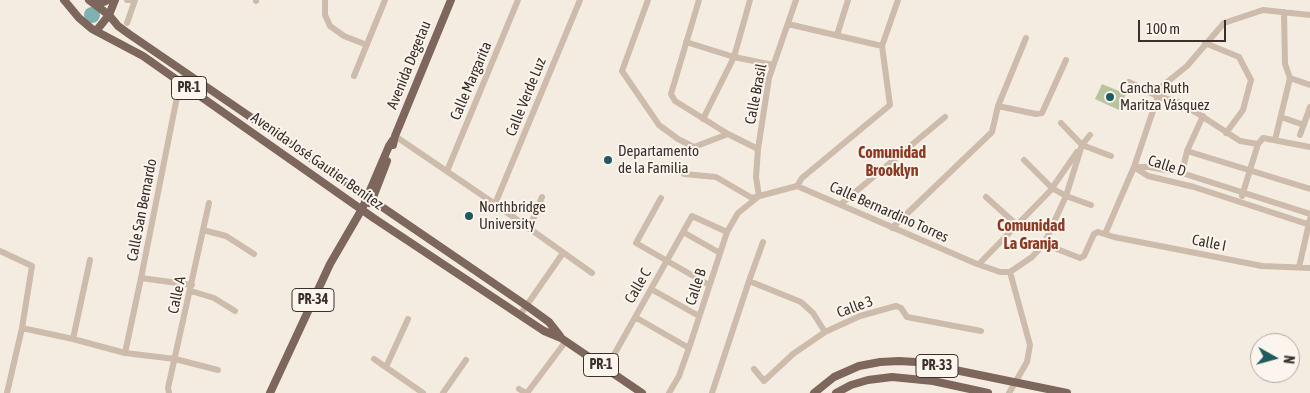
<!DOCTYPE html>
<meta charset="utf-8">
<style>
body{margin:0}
#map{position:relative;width:1310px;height:393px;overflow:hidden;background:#f4ebe1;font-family:"Asap Condensed",sans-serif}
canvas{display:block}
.north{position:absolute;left:1250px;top:333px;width:50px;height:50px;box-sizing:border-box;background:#fbf5ee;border:1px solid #aea6a0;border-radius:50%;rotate:97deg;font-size:14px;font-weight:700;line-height:20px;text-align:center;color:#3b302b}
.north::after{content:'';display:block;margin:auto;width:18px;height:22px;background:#1f5a5e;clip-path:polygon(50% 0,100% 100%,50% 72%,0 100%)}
.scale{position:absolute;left:1138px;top:20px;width:88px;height:22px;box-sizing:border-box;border:2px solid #3b302b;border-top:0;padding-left:6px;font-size:15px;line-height:18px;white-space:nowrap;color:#3b302b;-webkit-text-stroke:4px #fbf5ee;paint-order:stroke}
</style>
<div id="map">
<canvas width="1310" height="393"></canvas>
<div class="north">N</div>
<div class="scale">100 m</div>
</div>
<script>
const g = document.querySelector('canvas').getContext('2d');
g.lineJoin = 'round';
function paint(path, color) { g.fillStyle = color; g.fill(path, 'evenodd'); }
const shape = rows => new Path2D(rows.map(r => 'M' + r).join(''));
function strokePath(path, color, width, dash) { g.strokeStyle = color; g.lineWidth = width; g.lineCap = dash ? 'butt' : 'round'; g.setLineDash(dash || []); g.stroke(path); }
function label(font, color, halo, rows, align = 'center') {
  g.font = font + ' "Asap Condensed",sans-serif'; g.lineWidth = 4; g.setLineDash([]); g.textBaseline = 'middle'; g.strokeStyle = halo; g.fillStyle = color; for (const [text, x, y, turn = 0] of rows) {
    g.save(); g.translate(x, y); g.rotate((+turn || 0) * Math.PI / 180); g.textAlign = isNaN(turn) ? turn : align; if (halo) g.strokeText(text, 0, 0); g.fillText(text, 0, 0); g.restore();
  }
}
paint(shape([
 [1102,84,1126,94,1119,110,1095,99]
]), '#b8c4a0');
paint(shape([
 '84 15a8 8 0 1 1 16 0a8 8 0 1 1-16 0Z'
]), '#7fb0b2');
strokePath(shape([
 [127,0,132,0],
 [325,0,325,15,330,26,344,36,367,45],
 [648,0,622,71,659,125,678,139,694,147,728,134],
 [699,0,671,94,675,101,728,134,758,149],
 [256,1,256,0],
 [1284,12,1285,64,1290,78,1310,85],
 [127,23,135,0],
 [788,24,882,46],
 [837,35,848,0],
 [686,42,734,57,773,65],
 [1205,43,1239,57,1251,80,1243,110,1226,133],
 [354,76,385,0],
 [1129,82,1157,96,1178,102,1200,115,1240,141,1258,144,1263,138,1310,147],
 [998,106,1036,114,1042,113,1066,60],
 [1281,117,1304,125],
 [703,119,734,57,750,0],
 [1061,123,1082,145,1111,156],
 [1300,135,1310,107],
 [395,136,495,204,592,273],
 [1275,140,1290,78],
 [1187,151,1310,189],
 [1024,160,1052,188,1066,196,1091,205],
 [1134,167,1148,176,1194,187,1310,225],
 [1135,167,1149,167,1182,173,1310,214],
 [447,171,518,0],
 [1182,173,1187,151,1203,116],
 [684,174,716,177,752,198,797,186,977,264,1000,272,1010,272],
 [797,186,802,178,890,105,882,46,898,0],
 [759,196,756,177,758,149,769,78,796,0],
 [1242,196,1258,144],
 [986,197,1017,225],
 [661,198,636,243,709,285],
 [495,204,580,0],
 [841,204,945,117],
 [892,228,992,132,998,106,1026,38],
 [529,229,542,197],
 [203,230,226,236,254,254],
 [683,232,720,253],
 [1105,234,1134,167,1161,87,1187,66,1224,23,1263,10,1310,15],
 [1044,244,1080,258,1084,256,1094,234,1098,232,1114,237,1262,266,1310,268],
 [0,251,32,266,22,328,7,393],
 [979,264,1050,191,1077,152],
 [1299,267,1310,219],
 [1010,272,1032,257,1044,244,1066,196,1082,145,1090,135],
 [141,278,192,285],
 [749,281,801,302,813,313,825,332],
 [651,289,699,316],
 [191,291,214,298,235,311],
 [520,315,563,253],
 [635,317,689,348],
 [22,328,73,339,125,353,175,359,218,370],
 [73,339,90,260],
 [125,353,141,278,180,82,186,73],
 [374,359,423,393],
 [386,367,408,319],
 [606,369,692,216,727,232],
 [754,369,764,381,793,354,825,332,860,316,896,306,901,308,907,317,981,331],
 [519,389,526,393],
 [169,393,168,388,209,203],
 [443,393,466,360],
 [527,393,566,341],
 [669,393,679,376,689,348,727,232,738,213,758,197],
 [712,393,749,281,763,242],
 [1009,393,1027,362,1030,345,1010,272]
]), '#cdbbac', 6);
strokePath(shape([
 [64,0,79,18,92,29,143,56,375,219,544,331,561,338,642,393],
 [89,0,109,15,118,26,129,34,527,306,549,322,560,336],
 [90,0,104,2,108,0],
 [96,31,109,15,115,0],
 [393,145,395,136,451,0],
 [369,203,372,200,387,161],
 [270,393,330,264,362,209,389,146,393,140],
 [814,393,834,377,859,366,880,362,899,361,916,362,1067,393],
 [836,393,851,385,868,380,892,377,933,381,988,393]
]), '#7d675c', 8);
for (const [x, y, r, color] of [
 [1110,97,5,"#1f5a5e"],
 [608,160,5,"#1f5a5e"],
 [469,216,5,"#1f5a5e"]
]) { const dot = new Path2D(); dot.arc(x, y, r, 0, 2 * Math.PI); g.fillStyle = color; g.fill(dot); strokePath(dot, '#fbf5ee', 2); }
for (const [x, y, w] of [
 [189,88,35],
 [313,300,42],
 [601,365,35],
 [937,366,42]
]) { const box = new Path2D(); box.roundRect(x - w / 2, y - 11.5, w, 23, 4); g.fillStyle = '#fbf5ee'; g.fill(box); strokePath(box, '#3b302b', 1); }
label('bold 14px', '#3b302b', null, [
 ["PR-1",189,88],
 ["PR-34",313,300],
 ["PR-1",601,365],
 ["PR-33",937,366]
]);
label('15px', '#3b302b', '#fbf5ee', [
 ["Avenida Degetau",409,65,-68],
 ["Calle Margarita",471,81,-67],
 ["Calle Brasil",756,94,-79],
 ["Calle Verde Luz",526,97,-68],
 ["Avenida José Gautier Benítez",317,161,35],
 ["Calle D",1167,166,18],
 ["Calle San Bernardo",142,210,-79],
 ["Calle Bernardino Torres",889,212,24],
 ["Calle I",1209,243,11],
 ["Calle C",638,286,-60],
 ["Calle B",696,287,-72],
 ["Calle A",177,295,-78],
 ["Calle 3",855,307,-20]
]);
label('15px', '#3b302b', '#fbf5ee', [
 ["Cancha Ruth",1120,88],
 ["Maritza Vásquez",1120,105],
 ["Departamento",618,151],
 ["de la Familia",618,168],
 ["Northbridge",479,207],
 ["University",479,224]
], 'left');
label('bold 16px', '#8c3b22', '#fbf5ee', [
 ["Comunidad",892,153],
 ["Brooklyn",892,171],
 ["Comunidad",1031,226],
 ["La Granja",1031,244]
]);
</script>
